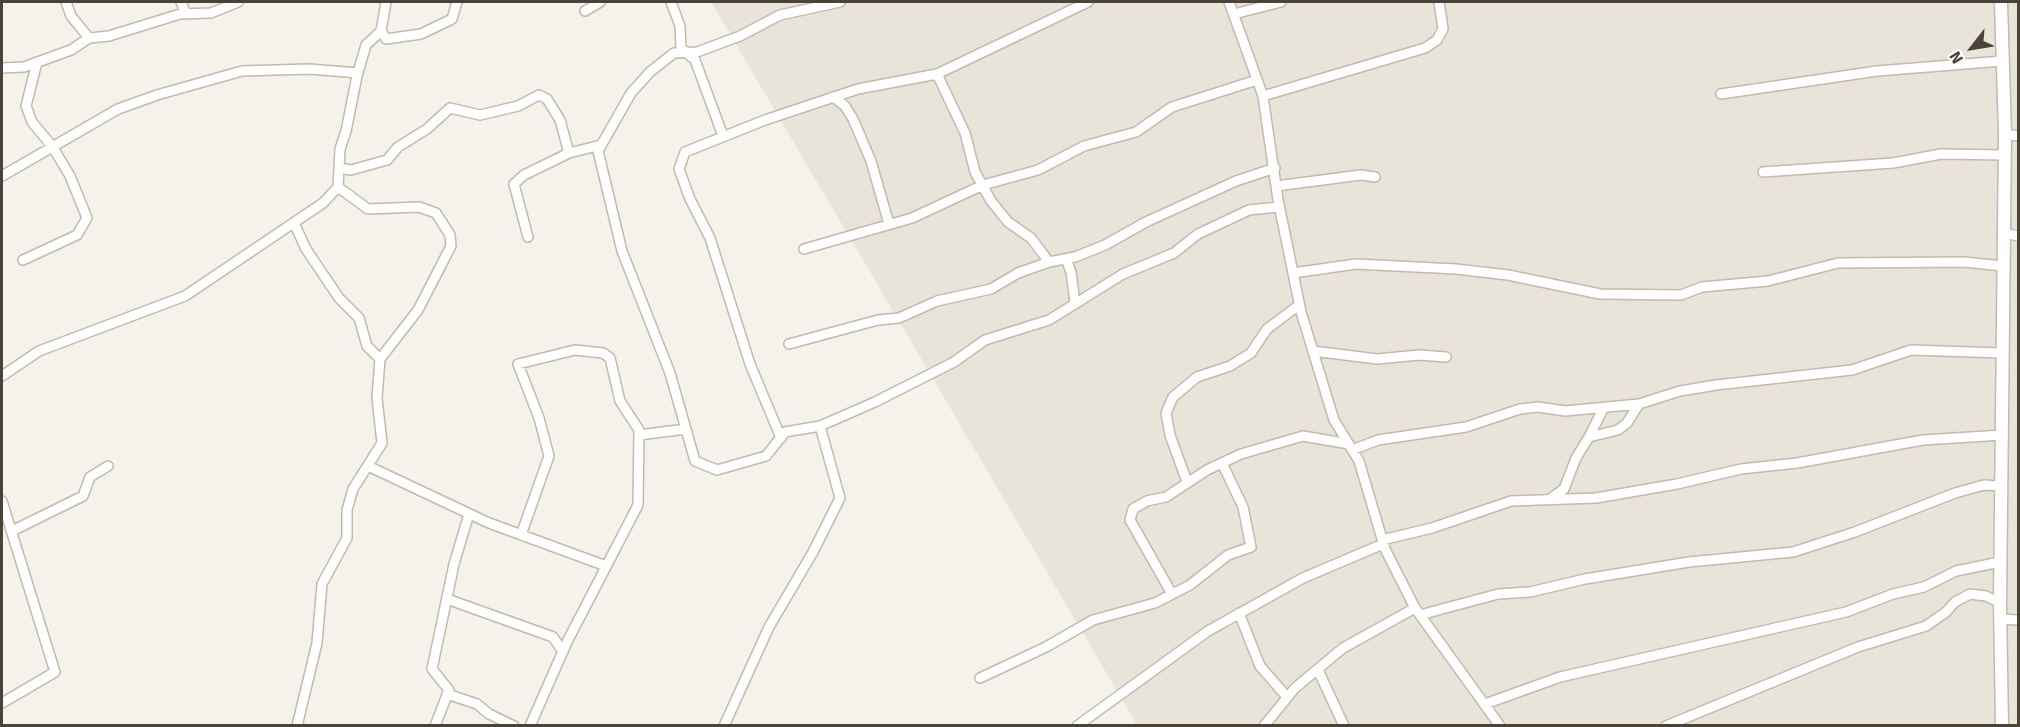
<!DOCTYPE html>
<style>
body{margin:0}
#map{position:relative;width:2020px;height:727px;overflow:hidden;background:#f5f2eb;font-family:Signika,sans-serif}
canvas{display:block}
.frame{position:absolute;inset:0;border:3px solid #4a4338;pointer-events:none}
.north{position:absolute;left:1942px;top:18px;width:60px;height:60px;-webkit-text-stroke:4px #fff;paint-order:stroke;rotate:239deg;font-size:16px;font-weight:700;line-height:24px;text-align:center;color:#4a4338}
.north::after{content:'';display:block;margin:auto;width:21px;height:27px;background:#4a4338;clip-path:polygon(50% 0,100% 100%,50% 72%,0 100%)}
</style>
<div id="map">
<canvas width="2020" height="727"></canvas>
<div class="frame"></div>
<div class="north">N</div>
</div>
<script>
const g = document.querySelector('canvas').getContext('2d');
g.lineJoin = 'round';
function paint(path, color) { g.fillStyle = color; g.fill(path, 'evenodd'); }
const shape = rows => new Path2D(rows.map(r => 'M' + r).join(''));
function strokePath(path, color, width, dash) { g.strokeStyle = color; g.lineWidth = width; g.lineCap = dash ? 'butt' : 'round'; g.setLineDash(dash || []); g.stroke(path); }
paint(shape([
 [711,2,2018,2,2018,725,1137,725]
]), '#e9e4d9');
const minor = shape([
 [66,2,71,16,89,38,109,36,180,14,211,13,238,2],
 [181,2,186,14],
 [671,2,680,26,681,48,695,60,723,136],
 [840,2,780,15,740,36,697,52,674,53,650,72,631,93,598,151,622,251,670,373,695,461,717,470,766,456,785,432,820,426,875,402,954,362,985,340,1049,320,1123,274,1174,253,1198,234,1249,210,1279,207],
 [1229,2,1263,96,1278,200,1301,312,1334,420,1359,461,1385,549,1415,608,1500,726],
 [585,11,600,2],
 [1234,14,1281,2],
 [381,31,386,39,421,34,452,19,457,2],
 [2,68,24,67,71,50,89,38],
 [937,74,965,133,975,172,991,201,1008,222,1031,238,1049,262],
 [1721,94,1877,71,2003,61],
 [1263,96,1425,48,1437,40,1443,29,1439,2],
 [833,97,845,106,853,119,871,161,889,224],
 [2005,134,2018,136],
 [339,168,351,170,387,160,398,147,427,129,450,108,480,115,518,106,539,95,547,99,560,120,569,153,601,145],
 [1763,172,1893,163,1941,154,2004,155],
 [2,176,118,109,157,95,242,71,309,69,358,73],
 [1276,186,1361,175,1375,177],
 [338,187,368,209,419,207,436,213,450,235,451,246,418,310,380,359],
 [294,223,306,249,339,298,359,318,367,346,380,359,377,398,382,443,353,489,347,510,347,538,322,584,317,643,297,726],
 [2004,233,2018,236],
 [528,237,514,184,524,175,569,153],
 [804,249,912,218,983,185,1038,170,1084,146,1136,132,1172,107,1257,80],
 [1066,259,1071,272,1075,303],
 [23,260,77,235,87,218,70,176,52,146,32,122,26,106,37,62],
 [1293,273,1356,264,1456,269,1508,275,1600,294,1681,295,1702,287,1768,281,1838,263,1964,262,2003,266],
 [789,344,878,320,899,318,937,301,991,289,1018,273,1049,262,1075,257,1105,245,1146,222,1236,181,1275,168],
 [1313,351,1377,359,1419,355,1446,357],
 [2,376,39,351,185,296,323,203,338,187,340,149,346,131,357,76,366,45,381,31,386,2],
 [639,435,686,429],
 [1589,437,1603,409],
 [781,438,750,364,710,238,690,199,679,169,685,152,765,120,858,89,937,74,1088,2],
 [1352,450,1378,440,1466,427,1520,409,1538,407,1565,411,1639,404,1680,391,1716,385,1852,370,1911,350,2002,353],
 [368,466,489,523,606,566],
 [1187,482,1170,435,1166,413,1173,397,1197,377,1230,366,1251,353,1267,329,1299,305],
 [1550,499,1564,489,1576,458,1589,437,1618,430,1627,423,1639,404],
 [2,501,55,672,2,703],
 [12,531,83,496,90,477,108,466],
 [521,535,549,456,539,418,518,364,575,350,603,353,610,358,620,401,639,430,638,505,567,642,530,726],
 [1382,540,1432,528,1511,501,1596,498,1677,484,1741,469,1797,463,1923,440,2002,435],
 [1172,594,1130,520,1133,509,1147,501,1166,497,1207,470,1241,454,1303,436,1349,444],
 [447,599,553,637,563,652],
 [1239,613,1260,666,1287,697],
 [1420,615,1498,594,1530,592,1585,579,1689,562,1793,552,1855,532,1955,493,1984,485,2001,486],
 [2000,619,2018,620],
 [1318,670,1344,726],
 [980,678,1046,647,1093,620,1155,603,1190,585,1228,555,1251,547,1243,507,1222,463],
 [447,694,477,704,489,714,514,726],
 [1485,704,1560,677,1846,612,1893,594,1924,587,1956,571,2000,562],
 [435,726,449,690,432,669,454,564,469,514],
 [724,726,769,627,813,552,840,498,820,426],
 [1077,726,1208,631,1303,578,1383,544],
 [1264,726,1295,688,1343,648,1415,608],
 [1666,726,1858,647,1926,626,1946,612,1955,602,1970,594,1986,596,2000,603]
]);
const tertiary = shape([
 [2001,2,2005,134,2000,603,2002,726]
]);
strokePath(minor, '#c1baad', 12);
strokePath(tertiary, '#c1baad', 15);
strokePath(minor, '#fff', 9);
strokePath(tertiary, '#fff', 12);
</script>
